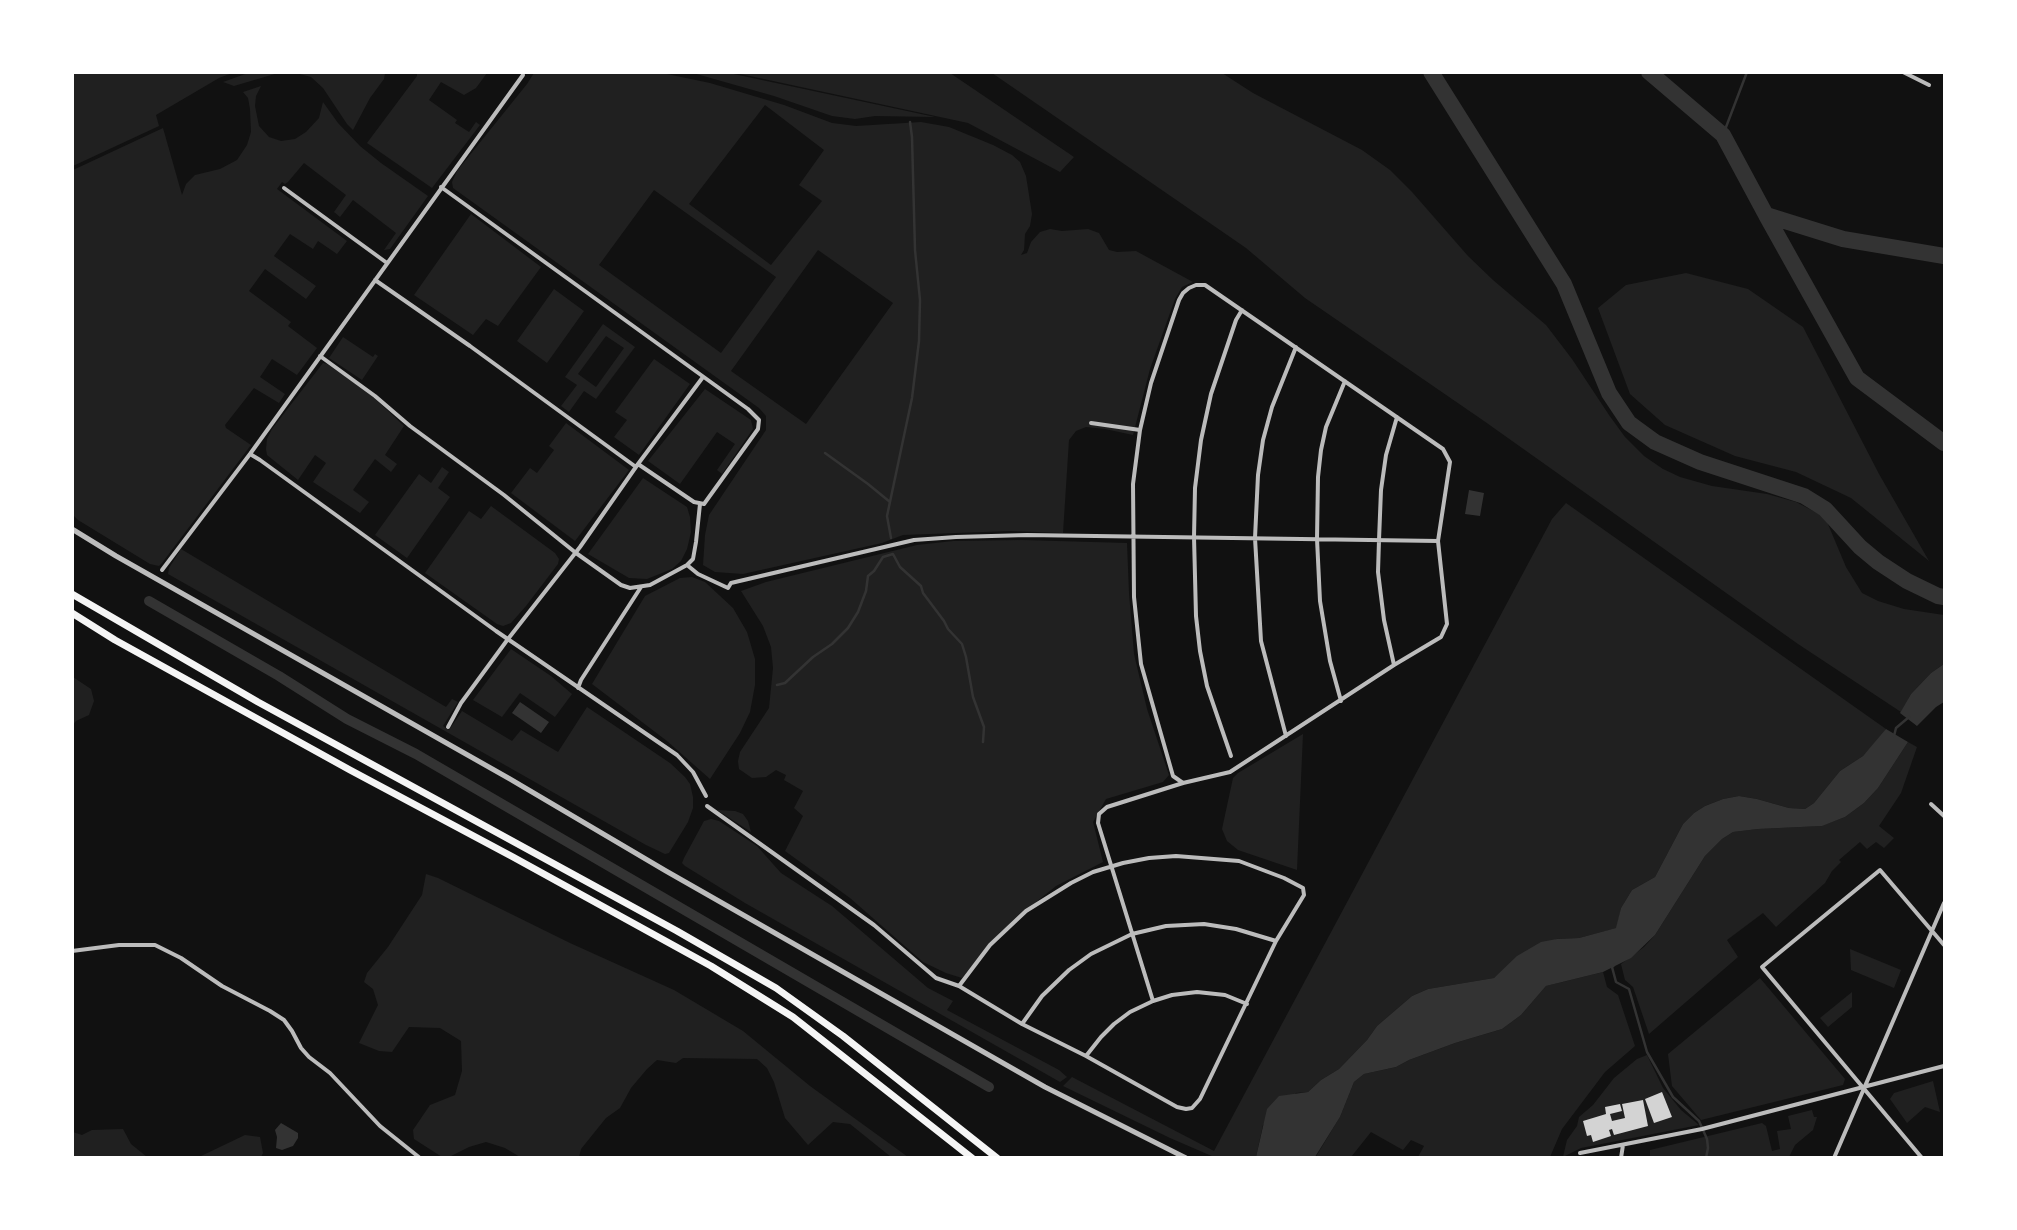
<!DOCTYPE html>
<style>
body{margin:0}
#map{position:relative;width:2017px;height:1230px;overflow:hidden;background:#111;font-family:Jost,sans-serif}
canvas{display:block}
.frame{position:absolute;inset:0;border:74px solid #fff;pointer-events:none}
</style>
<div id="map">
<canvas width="2017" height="1230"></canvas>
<div class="frame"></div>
</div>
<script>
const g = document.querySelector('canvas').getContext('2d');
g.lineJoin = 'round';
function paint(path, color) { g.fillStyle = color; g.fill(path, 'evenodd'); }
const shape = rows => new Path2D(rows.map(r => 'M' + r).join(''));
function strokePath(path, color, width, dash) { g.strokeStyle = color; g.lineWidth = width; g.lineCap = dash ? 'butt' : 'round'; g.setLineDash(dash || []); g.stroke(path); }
paint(shape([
 [72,73,73,72,232,73,219,78,156,115,159,126,73,166],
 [248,73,248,72,278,73,234,86,223,82],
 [296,73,385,73,384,79,370,98,353,130,347,124,323,88,311,77],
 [417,73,487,73,476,88,464,95,441,82,429,100,457,120,455,123,469,132,476,122,480,125,432,188,367,143,417,76],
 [534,73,662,73,710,83,784,105,832,123,856,126,921,122,949,127,993,145,1012,155,1020,162,1026,176,1032,214,1030,226,1025,234,1024,250,1021,255,1027,253,1031,242,1040,232,1050,229,1062,231,1088,229,1099,233,1109,250,1117,252,1136,251,1193,282,1182,287,1175,299,1150,369,1133,435,1105,429,1086,427,1076,431,1069,440,1063,533,1010,531,903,535,882,543,743,574,715,572,703,565,705,535,709,515,766,430,766,416,759,408,453,188,452,182,457,171,527,84],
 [765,105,824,150,799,185,822,201,771,265,689,204],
 [654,190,776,277,721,353,599,265],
 [818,250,893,303,806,424,731,371],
 [693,73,729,73,935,117,875,116,855,119,832,116,774,96],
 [736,73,950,73,1074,157,1060,172,968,123],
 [992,73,1222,73,1253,93,1362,150,1390,170,1412,192,1468,256,1493,280,1546,325,1572,359,1609,415,1625,437,1644,456,1663,469,1680,477,1712,486,1767,494,1796,502,1825,517,1846,567,1862,593,1878,601,1904,609,1944,615,1944,664,1931,673,1911,694,1901,712,1798,644,1484,421,1305,298,1246,248],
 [261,86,256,96,255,106,259,126,269,137,281,141,295,139,306,132,319,118,323,102,338,123,360,146,381,163,428,196,390,249,384,250,396,233,353,200,340,217,334,212,346,195,304,163,288,182,285,184,282,182,277,189,347,241,337,254,318,241,313,249,290,234,274,256,316,286,306,299,265,269,249,291,291,322,288,326,317,348,297,375,272,359,260,377,285,394,279,403,254,388,225,425,226,428,251,445,162,563,159,566,150,564,78,520,73,515,73,170,163,128,182,195,186,184,195,175,220,169,237,160,247,145,251,132,250,109,248,98,243,92],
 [471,214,541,267,498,326,486,319,473,335,414,295],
 [1686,273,1748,289,1803,327,1879,474,1929,561,1851,498,1796,472,1735,456,1665,425,1630,394,1598,308,1626,285],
 [554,289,584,311,547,363,517,341],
 [603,324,635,347,596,399,584,391,569,412,561,406,577,385,565,377],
 [606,336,624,348,596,387,578,374],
 [343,337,373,357,375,354,378,356,362,380,329,358],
 [654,359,690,384,639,455,614,437,627,420,615,412],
 [323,363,327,364,368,392,404,426,385,455,397,464,391,472,375,459,353,490,369,502,360,513,313,482,326,463,315,455,298,480,267,455,266,449,267,439,272,429],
 [705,389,751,420,753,429,722,474,717,470,735,444,717,432,680,484,648,461],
 [566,423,629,470,575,541,511,493,530,468,537,473,554,450,549,446],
 [442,467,449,472,438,488,450,497,407,558,375,535,419,474,431,483],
 [643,478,687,507,690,517,691,532,687,549,681,561,672,569,647,579,629,578,588,554],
 [1566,503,1886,729,1883,735,1863,756,1840,771,1814,803,1805,809,1789,808,1757,799,1739,796,1723,799,1705,806,1694,813,1683,824,1655,877,1632,890,1621,908,1617,928,1579,938,1557,939,1504,970,1494,978,1428,989,1412,996,1377,1026,1367,1040,1339,1069,1321,1080,1308,1092,1296,1093,1263,1125,1256,1157,1214,1157,1170,1138,1063,1086,1072,1077,1214,1151,1552,519],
 [491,506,555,553,559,559,558,564,526,606,511,623,503,626,497,624,425,573,469,511,481,519],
 [1022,540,1127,543,1129,593,1134,654,1147,709,1169,775,1163,782,1106,799,1093,822,1103,862,1056,886,1030,907,997,936,962,978,946,973,923,962,850,898,785,851,803,816,794,808,803,791,784,780,786,775,776,770,766,777,752,778,739,769,738,761,740,752,769,708,773,668,771,647,763,626,741,591,766,582,917,545,953,541],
 [181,549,446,707,452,699,458,702,443,726,449,730,462,711,512,741,521,730,558,752,587,707,670,763,685,777,690,784,693,797,693,808,688,822,669,853,665,854,646,845,168,574,169,568],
 [692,577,705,582,733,608,747,632,755,659,755,685,750,712,740,733,710,779,667,741,592,684,645,596,680,578],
 [511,649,551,676,572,694,555,717,520,693,502,717,473,700],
 [73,677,91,689,94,701,89,715,76,721,73,725],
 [1303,734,1297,870,1238,850,1227,841,1222,829,1233,778,1238,773],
 [1908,742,1917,747,1901,793,1879,826,1894,838,1884,848,1876,842,1867,849,1860,842,1839,860,1841,862,1832,871,1825,883,1776,927,1763,913,1727,940,1738,957,1649,1034,1633,987,1625,980,1621,964,1644,947,1655,935,1705,856,1722,839,1733,832,1758,829,1821,826,1845,817,1864,803,1878,788],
 [717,810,735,811,743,814,748,821,751,832],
 [711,819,719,821,757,846,781,873,832,906,928,988,953,1001,947,1010,1059,1070,1067,1077,1060,1082,745,903,685,866,682,863,684,858,704,821],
 [426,874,438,878,570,943,674,990,743,1031,810,1086,908,1157,891,1157,850,1124,833,1122,808,1145,785,1118,774,1082,767,1068,757,1059,683,1058,676,1063,657,1060,647,1069,631,1088,620,1108,606,1118,581,1149,579,1157,520,1157,505,1148,486,1142,469,1147,449,1157,442,1157,414,1139,413,1130,430,1105,455,1095,462,1071,461,1041,440,1028,409,1027,392,1052,379,1051,359,1043,378,1005,373,989,364,982,367,973,388,947,422,895],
 [1850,949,1901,970,1894,988,1851,970],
 [1603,972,1607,987,1618,995,1635,1046,1605,1072,1562,1129,1550,1157,1418,1157,1424,1146,1411,1140,1403,1150,1371,1132,1351,1157,1315,1158,1340,1117,1354,1082,1364,1074,1396,1067,1409,1060,1455,1043,1502,1029,1521,1015,1546,986],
 [1760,978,1845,1079,1843,1085,1701,1120,1672,1086,1668,1054],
 [1852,992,1852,1007,1828,1027,1820,1018],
 [1647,1055,1663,1088,1681,1110,1699,1125,1581,1148,1563,1157,1567,1140,1577,1126,1579,1117,1593,1105,1614,1078,1637,1059],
 [1933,1081,1940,1112,1925,1107,1907,1123,1890,1099,1894,1093],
 [1812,1110,1814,1117,1817,1117,1813,1130,1795,1145,1789,1157,1650,1157,1650,1150,1762,1123,1766,1126,1772,1151,1780,1149,1777,1131,1791,1129,1788,1116],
 [123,1129,131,1144,147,1157,73,1157,73,1132,82,1135,92,1130],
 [245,1135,260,1137,263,1153,261,1157,199,1157]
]), '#202020');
paint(shape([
 [1469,490,1484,493,1480,516,1465,514],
 [1944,664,1944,702,1936,707,1917,726,1900,713,1911,694,1931,673],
 [520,702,549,722,541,733,512,713],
 [1886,729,1908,742,1878,788,1864,803,1845,817,1822,826,1758,829,1733,832,1722,839,1705,856,1655,935,1631,958,1603,972,1546,986,1521,1015,1502,1029,1455,1043,1409,1060,1396,1067,1364,1074,1354,1082,1340,1117,1315,1157,1256,1157,1267,1109,1279,1096,1308,1092,1321,1080,1339,1069,1367,1040,1377,1026,1412,996,1428,989,1494,978,1517,956,1541,942,1557,939,1579,938,1616,928,1621,908,1632,890,1655,877,1683,824,1694,813,1705,806,1723,799,1739,796,1757,799,1789,808,1805,809,1814,803,1840,771,1863,756],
 [281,1123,298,1133,298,1138,293,1146,282,1150,276,1148,277,1137,275,1130]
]), '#333');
strokePath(shape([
 [1723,135,1747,72],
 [825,453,868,484,890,502],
 [891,538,887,516,912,398,919,341,920,300,915,250,912,137,910,122],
 [777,685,785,683,813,657,832,644,848,628,858,612,866,591,868,576,874,571,883,557,893,554,900,567,921,586,923,593,944,621,948,629,962,644,966,657,973,697,984,727,983,742],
 [1894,736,1896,728,1909,717],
 [1614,965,1612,967,1616,982,1629,989,1647,1052,1673,1097,1699,1121,1707,1139,1708,1148,1706,1158]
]), '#333', 2.5);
strokePath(shape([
 [149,601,279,676,347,719,416,754,989,1087]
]), '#333', 10);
strokePath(shape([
 [1431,72,1564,284,1609,393,1629,423,1655,442,1700,462,1804,496,1825,509,1860,547,1878,562,1907,581,1938,596,1944,597],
 [1649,72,1723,135,1766,215,1843,239,1944,256],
 [1766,215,1857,378,1944,443]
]), '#333', 16);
paint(shape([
 [1662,1092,1672,1117,1654,1123,1645,1099],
 [1643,1100,1648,1126,1614,1135,1612,1129,1609,1130,1611,1136,1593,1142,1591,1135,1587,1136,1583,1121,1606,1114,1605,1107,1620,1104,1622,1111,1610,1114,1612,1121,1625,1118,1622,1104]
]), '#d3d3d3');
strokePath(shape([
 [1903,72,1929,85],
 [441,187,748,409,759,420,758,429,704,504,694,502,638,464],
 [284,188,387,263],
 [375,280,470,346,636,467],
 [320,356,375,396,410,426,504,495,576,553,621,585,630,588,650,585,687,565,693,559,696,542,700,504],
 [1091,423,1140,430],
 [250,454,260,460,496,631,677,755,693,772,706,796],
 [687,565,698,574,728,588,731,583,914,540,956,537,1027,535,1438,541],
 [162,570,250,454,523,75],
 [1394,665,1384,620,1378,572,1379,540,1381,490,1386,455,1397,417],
 [578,688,581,680,641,587],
 [1341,701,1330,661,1320,601,1317,539,1318,477,1321,450,1326,427,1345,381],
 [448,727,461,703,508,639,580,547,638,464,703,377],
 [1286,736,1261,641,1255,538,1258,475,1263,440,1272,407,1296,347],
 [1231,756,1207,686,1200,651,1196,616,1194,537,1195,488,1201,440,1211,394,1236,320,1242,310],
 [1931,804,1944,816],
 [707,806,874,925,936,978,959,986,1022,1024,1086,1056,1177,1107,1186,1109,1192,1108,1200,1099,1276,941,1304,895,1303,888,1284,878,1239,861,1176,856,1149,858,1123,863,1093,872,1071,883,1026,911,990,945,959,986],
 [72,951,119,945,155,945,181,958,222,986,270,1011,284,1020,292,1031,301,1048,309,1057,330,1073,380,1126,420,1158],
 [1153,1001,1098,823,1099,814,1107,807,1183,783,1230,772,1394,665,1441,637,1447,624,1438,541,1450,462,1443,449,1205,285,1196,285,1189,288,1183,293,1179,300,1151,383,1140,430,1133,484,1134,597,1141,664,1173,776,1183,783],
 [1022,1024,1042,996,1069,970,1091,954,1132,934,1166,926,1204,924,1236,929,1276,941],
 [1086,1056,1101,1037,1114,1024,1130,1012,1153,1001,1172,995,1197,992,1225,995,1247,1004],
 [1580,1153,1702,1129,1944,1066],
 [1621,1158,1623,1145],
 [1834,1158,1944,903],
 [1922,1158,1762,967,1880,870,1944,945]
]), '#bcbcbc', 4);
strokePath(shape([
 [72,529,116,556,510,779,666,871,1045,1087,1186,1158]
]), '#bcbcbc', 5);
strokePath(shape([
 [72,594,258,702,677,931,776,988,843,1036,997,1158],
 [72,613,115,640,350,770,513,857,711,966,793,1017,972,1158]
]), '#f5f5f5', 7);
</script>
